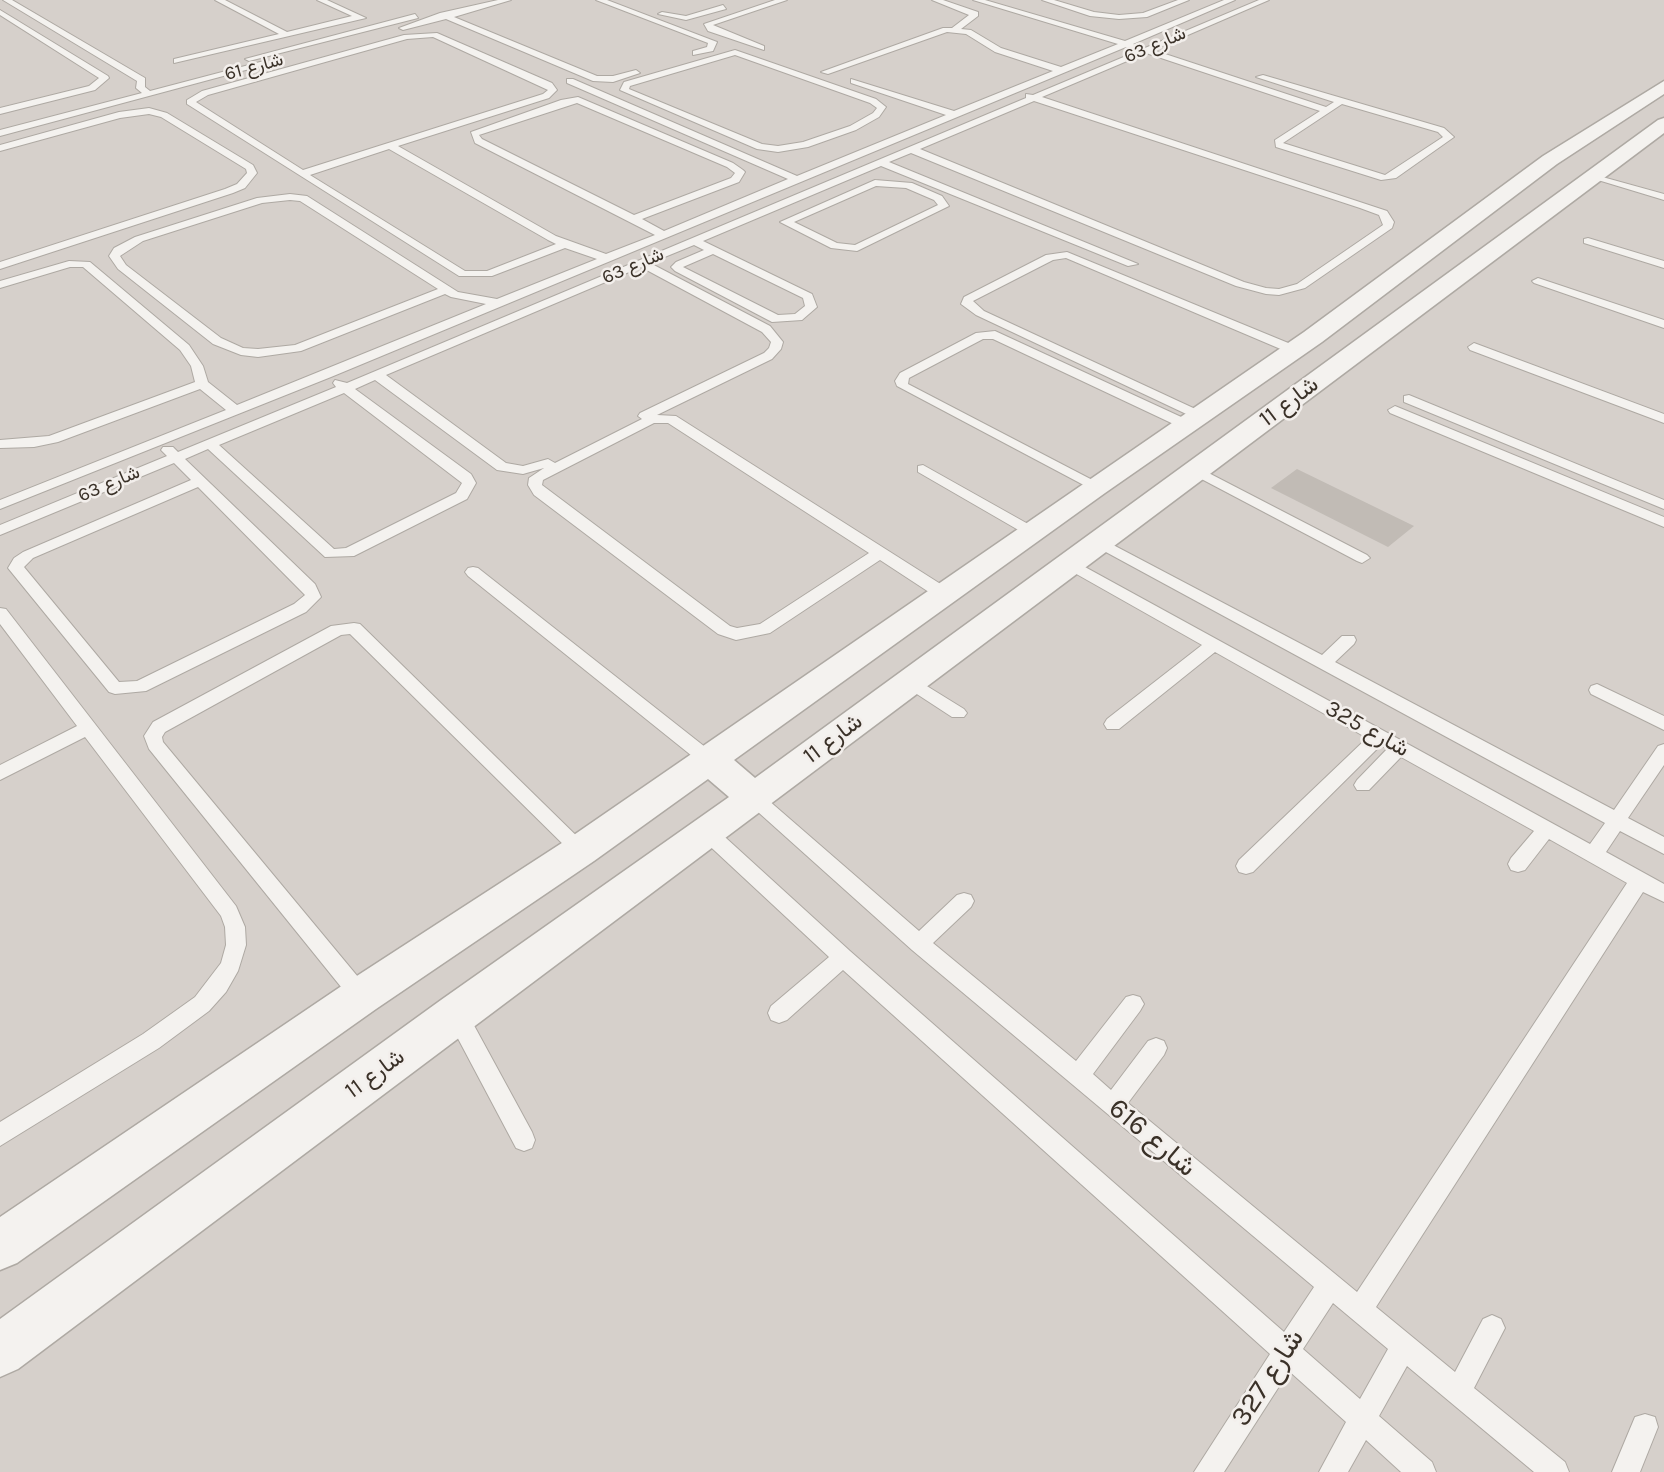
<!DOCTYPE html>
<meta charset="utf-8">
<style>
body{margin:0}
canvas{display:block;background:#e5e1dd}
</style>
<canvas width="1664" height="1472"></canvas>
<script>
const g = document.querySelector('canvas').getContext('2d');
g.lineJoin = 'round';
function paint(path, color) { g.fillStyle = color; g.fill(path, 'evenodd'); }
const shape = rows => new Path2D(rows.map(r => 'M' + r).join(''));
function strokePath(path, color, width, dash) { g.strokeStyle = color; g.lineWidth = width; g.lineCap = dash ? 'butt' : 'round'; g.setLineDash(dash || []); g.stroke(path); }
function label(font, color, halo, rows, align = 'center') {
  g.font = font + ' Karla,Vazirmatn,sans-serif'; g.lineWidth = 5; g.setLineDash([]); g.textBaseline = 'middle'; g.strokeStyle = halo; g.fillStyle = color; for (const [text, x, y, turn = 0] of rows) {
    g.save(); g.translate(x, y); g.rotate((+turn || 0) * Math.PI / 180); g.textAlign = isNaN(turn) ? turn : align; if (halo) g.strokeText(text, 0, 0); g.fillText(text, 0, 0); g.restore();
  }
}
paint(shape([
 [0,0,1664,0,1664,1472,0,1472]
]), '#d6d0cb');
paint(shape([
 [1297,469,1414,526,1388,547,1271,488]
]), '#c1bbb5');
const lane = shape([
 [3,0,12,0,145,78,145,87,150,91,264,61,268,64,0,136,0,130,142,93,136,88,137,81,3,0],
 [215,0,225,0,287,32,352,16,317,0,327,0,366,18,174,63,174,59,279,34,215,0],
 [498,0,511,0,454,17,597,76,613,76,636,70,640,73,613,82,593,81,446,19,403,30,399,28,440,13,498,0],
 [596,0,607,0,717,42,713,51,693,55,693,51,707,47,708,43,596,0],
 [775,0,787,0,713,25,764,46,764,50,708,31,704,24,775,0],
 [932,0,943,0,978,12,978,16,961,29,971,30,1001,48,1061,67,1118,44,973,0,985,0,1125,41,1224,0,1235,0,1133,44,1145,48,1259,0,1269,0,1153,50,1326,107,1334,102,1256,77,1263,75,1444,128,1454,137,1396,178,1381,180,1276,147,1275,140,1320,111,1146,53,1042,97,1387,211,1394,222,1392,228,1305,288,1279,295,1266,294,1236,286,911,153,889,162,1138,264,1128,266,881,166,703,241,812,294,817,307,802,320,772,322,675,271,671,267,676,262,704,250,694,245,650,263,770,326,783,342,781,349,772,359,657,415,676,416,950,590,952,594,950,598,938,598,880,560,770,633,736,640,718,634,534,495,528,485,529,478,544,468,523,474,497,470,375,380,355,389,471,474,476,483,467,499,354,556,325,557,208,449,185,459,315,584,321,597,306,612,146,691,115,694,109,692,8,568,14,558,23,552,191,480,174,463,0,535,0,525,167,456,161,450,163,447,173,447,178,452,336,387,333,383,335,380,347,383,1026,98,1026,94,1033,95,1138,51,1126,47,331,377,0,509,0,500,226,410,200,389,58,442,34,447,0,448,0,440,49,436,195,382,191,366,180,350,83,267,70,267,0,288,0,281,69,261,90,262,189,345,203,366,208,382,237,405,486,304,451,297,445,294,301,351,258,357,241,355,213,344,118,269,109,256,114,248,135,237,257,198,290,194,307,196,458,292,497,299,597,259,565,248,492,276,459,276,187,104,187,100,202,91,404,35,437,33,552,83,557,90,549,98,398,146,556,236,606,254,655,235,475,143,471,132,561,100,578,97,733,163,743,170,745,172,739,182,642,219,664,231,788,179,567,83,567,79,573,79,797,176,946,115,851,83,851,79,954,111,1053,71,995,52,966,34,947,32,828,74,821,72,943,28,952,28,969,15,932,0],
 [433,37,548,90,543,94,303,170,196,102,208,95,407,39,433,37],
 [1034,101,1360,208,1379,215,1383,225,1297,284,1279,289,1266,288,1244,282,920,149,1034,101],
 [577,103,727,167,735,173,731,178,634,215,482,139,479,135,577,103],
 [1342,104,1438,132,1443,137,1385,175,1283,143,1342,104],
 [389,149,548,240,556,244,487,271,465,271,310,175,389,149],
 [290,200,300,201,438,289,295,345,258,349,243,348,221,338,126,265,120,256,143,241,262,203,290,200],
 [713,254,803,298,805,306,795,314,778,315,683,267,713,254],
 [641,267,762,332,771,342,769,348,764,353,640,413,638,416,642,419,555,463,548,459,523,466,506,463,386,375,641,267],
 [344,393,462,483,456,493,346,548,334,549,219,445,344,393],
 [654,423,668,423,869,553,760,624,737,628,730,626,542,485,543,480,654,423],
 [198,487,305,595,294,604,137,681,119,682,24,567,33,558,198,487],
 [1042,0,1054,0,1094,12,1119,15,1143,13,1178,0,1189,0,1147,17,1119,19,1090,16,1042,0],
 [723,5,726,9,686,20,658,14,662,12,686,16,723,5],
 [0,10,108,76,109,78,95,90,0,114,0,108,89,86,99,78,0,15,0,10],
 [415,14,418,18,249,61,245,59,415,14],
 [735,50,876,99,886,107,879,117,856,130,808,147,778,152,757,149,620,90,624,82,735,50],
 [735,55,870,103,877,108,873,113,850,126,803,142,778,146,762,144,629,89,630,86,735,55],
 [149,108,167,113,253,165,257,173,245,188,233,193,0,269,0,262,225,189,237,184,247,173,246,169,161,117,149,114,120,118,0,151,0,145,119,112,149,108],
 [1588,173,1664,194,1664,200,1588,177,1588,173],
 [875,180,912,183,942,196,949,206,857,251,831,248,780,222,875,180],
 [876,186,906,188,934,200,938,205,855,245,837,243,794,222,876,186],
 [1588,238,1664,261,1664,268,1584,243,1584,239,1588,238],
 [1067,252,1298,347,1300,350,1290,353,1066,258,1053,260,973,301,984,311,1204,413,1206,416,1199,420,976,315,961,304,964,297,1046,255,1067,252],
 [1538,278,1664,320,1664,328,1534,283,1532,281,1538,278],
 [995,331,1192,422,1194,425,1187,429,1182,428,993,339,983,339,909,378,908,384,1100,484,1100,490,1095,491,897,386,895,381,900,373,976,333,995,331],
 [1474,343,1664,414,1664,423,1470,350,1468,347,1474,343],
 [1409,395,1664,500,1664,509,1404,402,1404,396,1409,395],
 [1395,406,1664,517,1664,527,1390,413,1388,410,1395,406],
 [923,465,1037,529,1039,532,1037,535,1027,535,918,472,918,466,923,465],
 [1197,467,1367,555,1370,558,1362,563,1357,561,1192,474,1190,471,1197,467],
 [1098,537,1322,655,1342,636,1354,636,1356,640,1354,644,1335,662,1614,810,1658,746,1664,744,1664,765,1628,818,1664,837,1664,854,1620,831,1606,852,1664,884,1664,902,1643,892,1376,1307,1455,1372,1483,1319,1492,1315,1501,1319,1505,1328,1474,1388,1565,1462,1569,1472,1534,1472,1407,1366,1379,1416,1432,1462,1436,1472,1401,1472,1366,1440,1348,1472,1319,1472,1346,1422,1289,1371,1224,1472,1194,1472,1270,1354,843,970,787,1020,779,1023,771,1020,768,1013,771,1006,829,957,701,838,699,833,701,828,708,825,715,828,850,951,1284,1332,1314,1287,912,950,748,803,745,798,748,793,754,791,760,793,919,931,957,895,964,893,971,895,974,901,971,907,933,943,1076,1061,1126,997,1133,995,1140,997,1144,1004,1140,1011,1093,1074,1111,1090,1148,1041,1156,1038,1164,1041,1167,1048,1164,1055,1128,1103,1357,1292,1627,883,1549,839,1525,870,1518,872,1511,870,1508,864,1511,858,1534,831,1401,757,1369,790,1357,790,1354,785,1357,780,1387,749,1381,745,1253,872,1246,874,1239,872,1236,866,1239,860,1367,738,1215,652,1119,729,1107,729,1104,724,1107,719,1202,645,1064,567,1061,564,1064,561,1074,561,1590,844,1605,823,1093,545,1091,542,1098,537],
 [1333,1303,1388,1349,1360,1399,1303,1349,1333,1303],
 [473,567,478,568,714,754,717,759,714,764,702,764,468,576,465,572,468,568,473,567],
 [0,608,6,609,236,906,245,927,246,945,238,971,226,992,209,1011,159,1048,0,1146,0,1122,143,1034,195,997,221,963,226,945,225,927,221,916,85,737,0,780,0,765,77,726,0,624,0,608],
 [354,623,360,624,591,850,588,855,581,858,574,855,350,634,341,635,165,732,162,737,163,742,368,989,372,996,368,1003,361,1005,354,1003,149,749,144,736,153,722,331,626,354,623],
 [909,675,964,709,967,713,964,717,952,717,903,685,901,681,903,677,909,675],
 [1597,684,1664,716,1664,730,1591,694,1589,690,1591,686,1597,684],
 [456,1004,464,1007,532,1132,535,1140,532,1148,524,1151,516,1148,445,1014,448,1007,456,1004],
 [1645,1414,1655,1417,1658,1427,1640,1472,1612,1472,1635,1417,1645,1414]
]);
const street = shape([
 [1664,81,1664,94,1557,164,1322,342,1105,493,734,760,755,778,1658,120,1664,118,1664,133,18,1369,0,1377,0,1319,441,1000,729,797,708,779,594,861,376,1009,17,1263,0,1270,0,1217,346,983,568,839,1304,332,1543,156,1664,81]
]);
strokePath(lane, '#aea9a3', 2);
strokePath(street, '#aea9a3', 3);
paint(lane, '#f4f2ef');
paint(street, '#f4f2ef');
label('19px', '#3a3128', '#f3efec', [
 ["شارع 63",1155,45,-23],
 ["شارع 61",254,67,-15],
 ["شارع 63",633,266,-23],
 ["شارع 63",109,484,-23]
]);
label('23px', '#3a3128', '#f3efec', [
 ["شارع 11",1289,402,-37],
 ["شارع 325",1367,729,29],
 ["شارع 11",833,739,-37],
 ["شارع 11",375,1074,-36]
]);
label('28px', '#3a3128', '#f3efec', [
 ["شارع 616",1152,1138,40],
 ["شارع 327",1268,1378,-57]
]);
</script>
